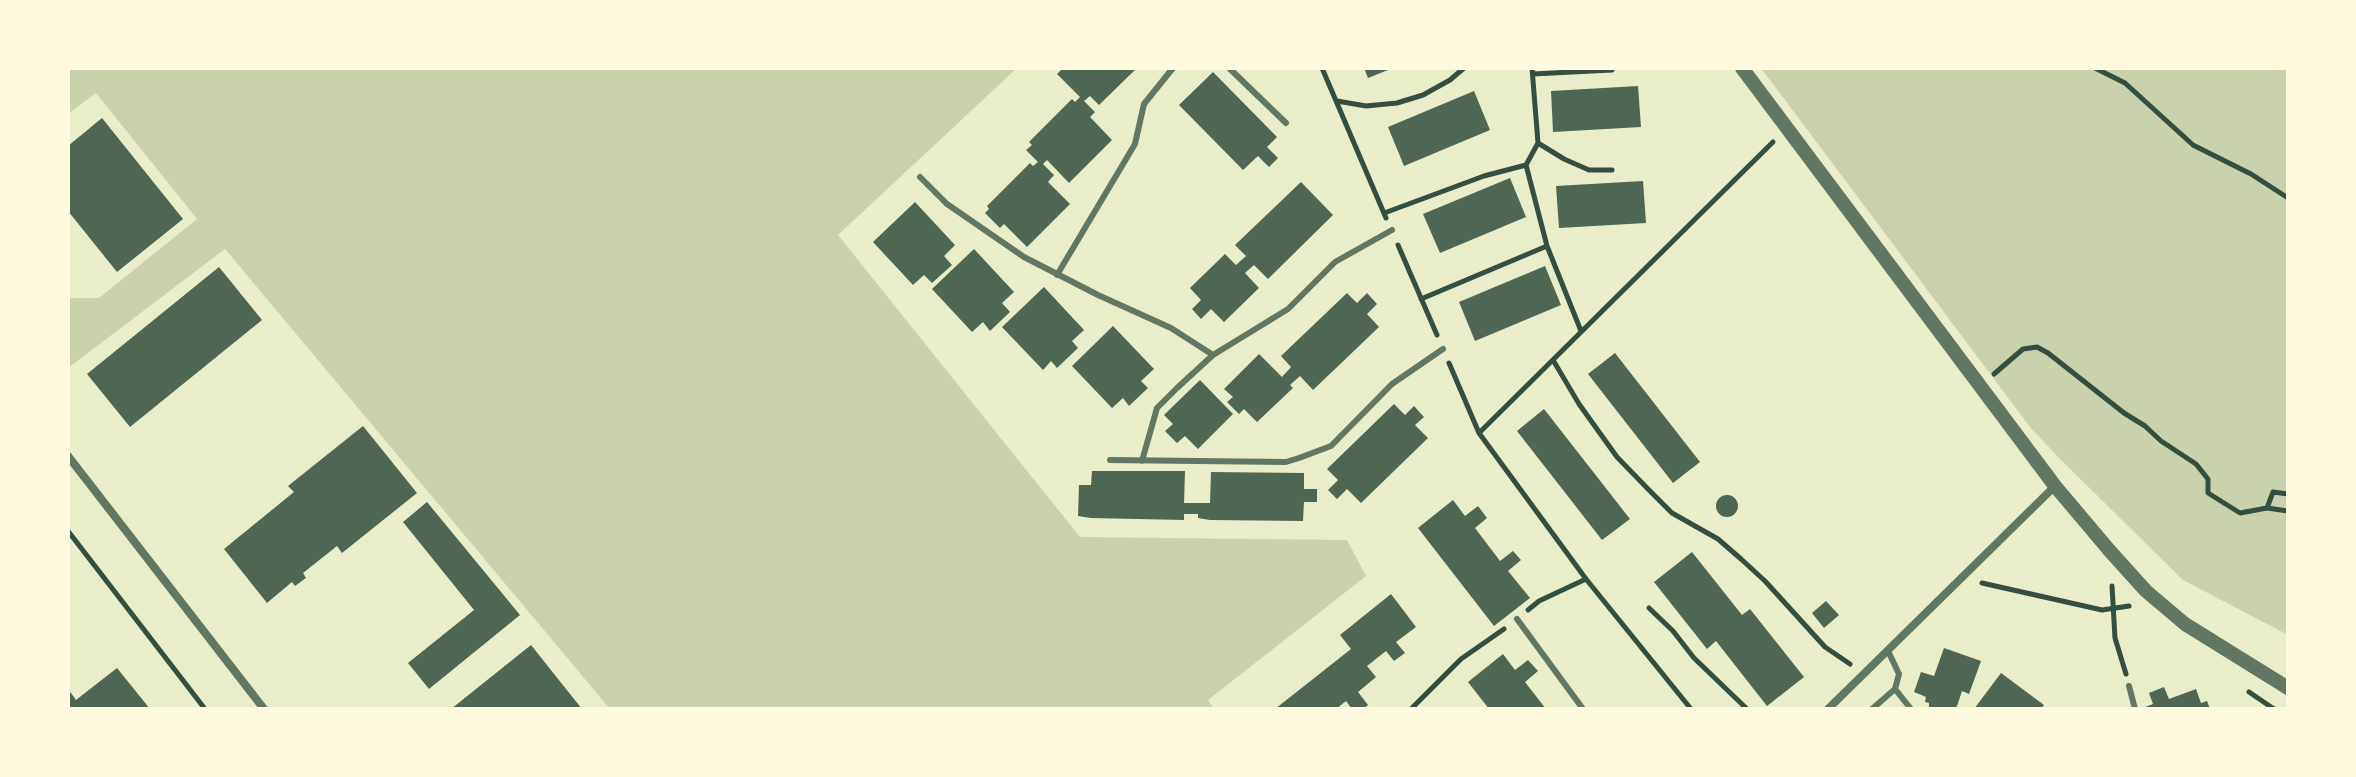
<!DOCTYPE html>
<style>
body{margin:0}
#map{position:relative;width:2356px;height:777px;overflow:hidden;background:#e9edc9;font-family:"Open Sans",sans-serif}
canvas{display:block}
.frame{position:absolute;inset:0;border:70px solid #fefae0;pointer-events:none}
</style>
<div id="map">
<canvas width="2356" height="777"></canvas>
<div class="frame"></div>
</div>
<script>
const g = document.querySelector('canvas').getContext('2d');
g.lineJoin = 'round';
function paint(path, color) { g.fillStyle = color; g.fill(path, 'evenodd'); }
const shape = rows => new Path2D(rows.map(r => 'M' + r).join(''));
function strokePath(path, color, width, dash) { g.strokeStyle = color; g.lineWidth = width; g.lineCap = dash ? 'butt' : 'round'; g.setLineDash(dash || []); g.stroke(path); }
paint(shape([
 [68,68,1017,68,838,235,1080,537,1347,540,1366,576,1208,700,1214,709,610,709,225,249,68,368,68,298,99,298,197,219,96,93,68,114],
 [1761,68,2288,68,2288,635,2183,580,2058,457,2030,427]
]), '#cad2ad');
paint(shape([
 [1063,68,1137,68,1099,105,1090,96,1084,101,1095,112,1090,117,1112,140,1069,183,1047,160,1043,164,1054,175,1048,182,1070,204,1027,247,1004,224,1000,228,985,213,989,209,987,206,1030,163,1033,166,1038,162,1026,150,1032,145,1029,142,1072,99,1075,102,1080,97,1057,74],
 [1364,68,1393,68,1368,78],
 [1213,72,1277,137,1267,147,1278,158,1269,167,1258,156,1243,170,1179,105],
 [1638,86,1641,127,1553,132,1551,91],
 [1474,91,1490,130,1404,166,1388,127],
 [102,118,183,219,117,272,68,211,68,146],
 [1510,178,1526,217,1440,253,1423,214],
 [1643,181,1646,223,1559,228,1556,186],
 [1301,182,1333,215,1268,279,1254,265,1245,273,1259,288,1224,322,1211,309,1201,319,1192,309,1201,300,1190,288,1225,254,1236,265,1246,256,1235,245],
 [915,202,955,245,944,256,952,265,932,283,924,275,913,285,873,242],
 [974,249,1014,292,1002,303,1010,312,990,331,983,322,972,332,932,289],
 [1545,266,1561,305,1475,341,1459,302],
 [219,267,262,320,130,427,87,374],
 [1044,287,1084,330,1072,341,1078,348,1057,368,1051,361,1043,370,1002,327],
 [1347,293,1357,303,1367,293,1377,304,1367,314,1379,327,1313,390,1300,376,1290,385,1293,388,1257,422,1244,409,1239,414,1227,402,1233,397,1224,389,1259,354,1282,377,1291,367,1281,356],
 [1113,326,1154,369,1141,381,1148,388,1129,406,1123,398,1112,408,1072,366],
 [1615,353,1700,462,1673,483,1588,374],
 [1200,380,1233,414,1198,449,1185,436,1177,443,1165,431,1173,424,1164,415],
 [1394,404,1405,415,1414,406,1424,417,1415,425,1428,438,1361,503,1347,489,1337,499,1328,490,1338,480,1327,469],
 [1544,409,1630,519,1602,540,1517,431],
 [363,426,417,493,342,553,337,546,303,573,306,578,295,586,292,582,267,603,224,549,294,492,288,486],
 [1092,471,1185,471,1184,503,1210,503,1211,472,1304,473,1304,489,1317,489,1317,502,1304,502,1303,521,1210,520,1198,518,1198,514,1184,514,1184,520,1091,518,1078,516,1079,485,1091,485],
 '1716 506a11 11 0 1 1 22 0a11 11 0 1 1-22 0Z',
 [1453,500,1465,516,1478,506,1487,518,1475,528,1500,561,1513,551,1521,560,1508,571,1530,598,1494,626,1418,528],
 [427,502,520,615,429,689,408,663,474,610,403,522],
 [1692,552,1742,615,1750,609,1804,677,1767,706,1716,641,1707,649,1654,582],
 [1391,594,1416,627,1396,642,1405,653,1394,661,1386,651,1367,666,1376,677,1358,692,1368,705,1363,709,1352,709,1346,701,1336,709,1275,709,1351,649,1340,635],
 [1826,601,1839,615,1824,628,1812,613],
 [531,645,582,709,451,709],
 [1944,648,1981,661,1969,694,1962,691,1956,709,1929,709,1929,703,1925,702,1926,697,1914,692,1921,672,1934,676],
 [1503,654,1515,670,1528,660,1538,671,1525,682,1546,709,1489,709,1468,682],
 [117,668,150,709,68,709,68,689,76,700],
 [2001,673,2044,705,2041,709,1974,709],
 [2164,687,2169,699,2196,689,2201,703,2207,701,2210,709,2140,709,2153,704,2149,693]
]), '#4f6655');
strokePath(shape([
 [1322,68,1386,218],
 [2095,68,2125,83,2193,145,2251,174,2288,198],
 [1533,74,1612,70],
 [1337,101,1366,106,1397,103,1423,95,1450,80,1464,68],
 [1538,143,1564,159,1589,170,1612,170],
 [1387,212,1484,176,1526,165],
 [1398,245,1437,335],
 [1547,246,1581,331],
 [1421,299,1547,246,1526,165,1538,143,1532,68],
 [1553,360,1579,404,1617,457,1648,489,1672,513,1718,539,1741,559,1765,581,1825,647,1850,664],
 [1449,363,1479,433,1586,579,1691,709],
 [1994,374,2023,349,2037,347,2048,353,2124,413,2145,426,2161,441,2196,464,2208,479,2208,493,2240,513,2267,508,2288,511],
 [1479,433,1773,142],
 [2267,508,2273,492,2288,494],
 [68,531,205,709],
 [1982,583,2102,610,2129,606],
 [2112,586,2115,638,2126,674],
 [1649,608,1673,631,1694,658,1747,709],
 [1528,610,1539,601,1586,579],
 [2249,692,2274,709],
 [1411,709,1461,659,1504,629]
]), '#344e41', 5);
strokePath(shape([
 [1229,68,1286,123],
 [920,177,947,204,1024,257,1098,295,1171,328,1213,355],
 [1057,275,1135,144,1144,104,1173,68],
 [1110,460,1286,462,1299,458,1331,446,1392,384,1443,349],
 [1142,461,1157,408,1177,388,1213,355,1288,309,1335,262,1392,230],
 [1517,619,1583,709],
 [2129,686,2135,709],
 [1895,689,1911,709],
 [1872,709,1895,689,1899,674,1888,651]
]), '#617663', 6);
strokePath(shape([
 [68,456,264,709],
 [1828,709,2055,486]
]), '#617663', 8);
strokePath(shape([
 [1742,68,2055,486,2109,550,2146,591,2185,624,2288,688]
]), '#617663', 14);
</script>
